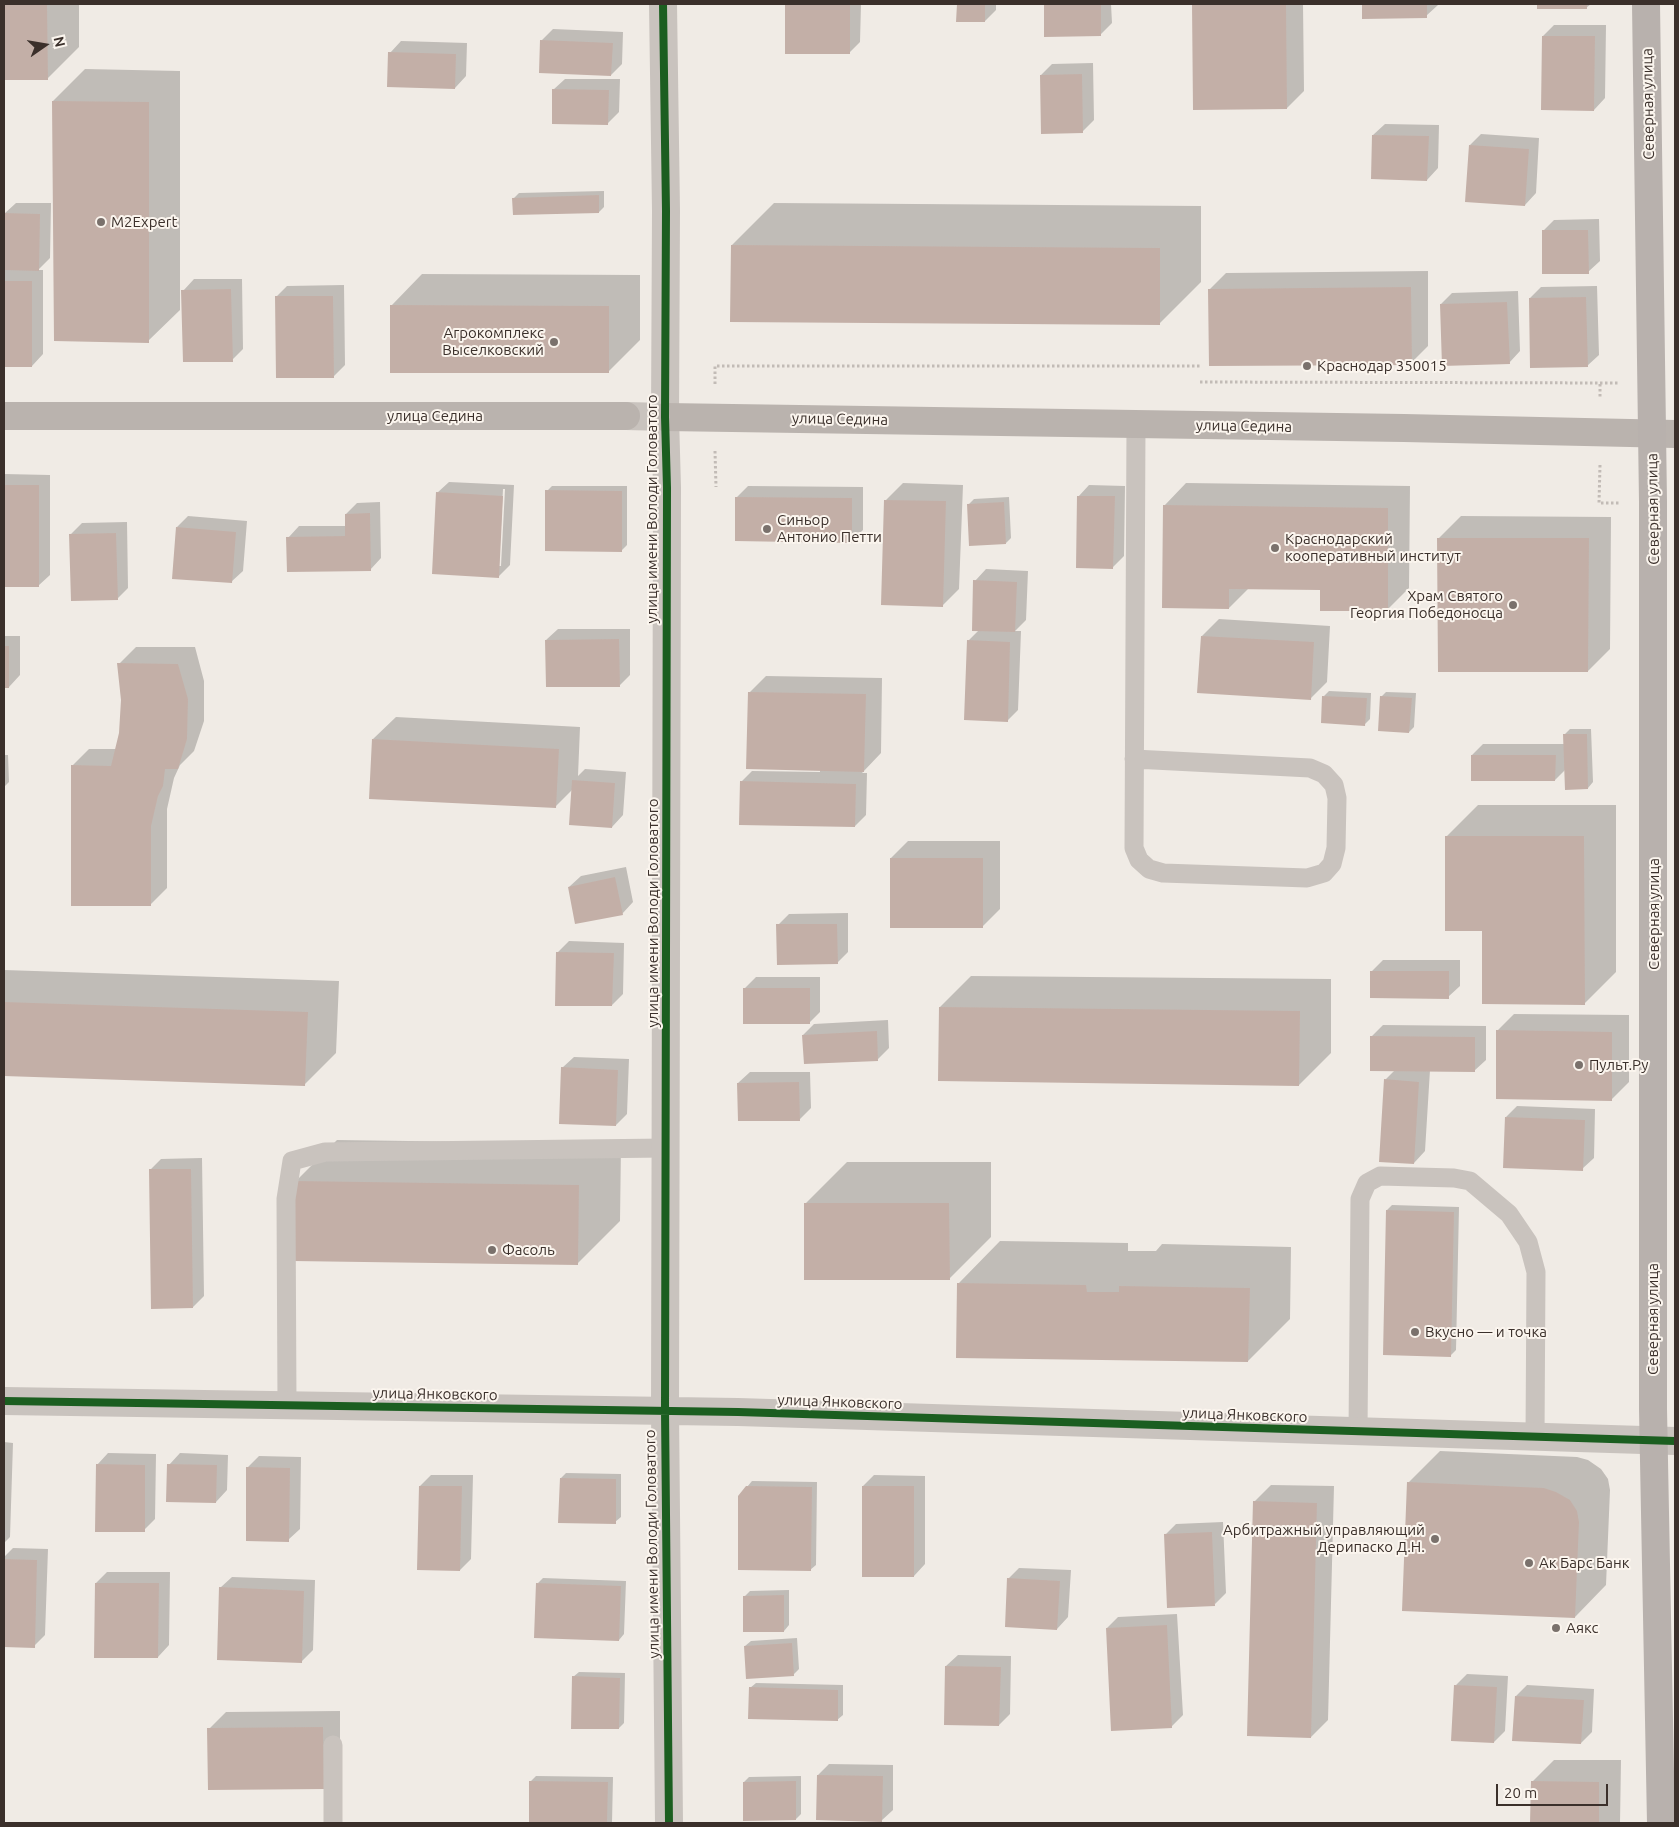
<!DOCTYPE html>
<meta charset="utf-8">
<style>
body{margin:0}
#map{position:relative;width:1679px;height:1827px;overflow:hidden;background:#f0ebe5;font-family:Ubuntu,sans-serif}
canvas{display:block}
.frame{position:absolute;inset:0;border:5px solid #3b302b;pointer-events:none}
.north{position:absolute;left:20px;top:20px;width:50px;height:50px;-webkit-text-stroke:4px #fbf5ee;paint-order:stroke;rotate:77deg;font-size:14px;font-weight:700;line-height:20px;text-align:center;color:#3b302b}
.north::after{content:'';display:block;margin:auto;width:18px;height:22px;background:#3b302b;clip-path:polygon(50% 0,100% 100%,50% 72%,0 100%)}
.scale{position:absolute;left:1496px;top:1784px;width:112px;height:22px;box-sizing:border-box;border:2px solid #3b302b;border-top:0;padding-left:6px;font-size:15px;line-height:18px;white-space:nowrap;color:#3b302b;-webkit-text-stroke:4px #fbf5ee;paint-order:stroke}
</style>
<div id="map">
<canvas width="1679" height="1827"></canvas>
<div class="frame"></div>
<div class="north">N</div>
<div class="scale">20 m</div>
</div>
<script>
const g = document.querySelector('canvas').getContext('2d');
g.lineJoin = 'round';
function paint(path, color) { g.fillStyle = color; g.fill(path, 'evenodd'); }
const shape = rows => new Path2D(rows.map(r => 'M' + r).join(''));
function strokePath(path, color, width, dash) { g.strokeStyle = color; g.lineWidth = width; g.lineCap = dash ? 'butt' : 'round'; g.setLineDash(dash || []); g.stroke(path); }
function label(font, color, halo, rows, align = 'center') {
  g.font = font + ' Ubuntu,sans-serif'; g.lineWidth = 4; g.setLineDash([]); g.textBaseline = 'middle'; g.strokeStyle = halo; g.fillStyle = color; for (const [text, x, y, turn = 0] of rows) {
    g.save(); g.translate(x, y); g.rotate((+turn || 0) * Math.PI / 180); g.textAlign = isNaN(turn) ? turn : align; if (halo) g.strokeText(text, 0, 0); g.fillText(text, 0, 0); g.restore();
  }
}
paint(shape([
 [4,4,79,4,79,47,48,78,4,79],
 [786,4,861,4,860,42,849,53,786,53],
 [958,4,996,4,996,10,985,21,958,21],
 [1045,4,1111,4,1112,23,1100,35,1046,35],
 [1194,4,1303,4,1304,91,1287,108,1195,108],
 [1363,4,1438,4,1438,5,1426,16,1363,18],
 [1538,4,1591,4,1586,8,1538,8],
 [1554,25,1606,25,1605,98,1594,110,1543,36],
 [553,29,623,32,622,64,611,75,541,41],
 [401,41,467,43,466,76,455,88,390,53],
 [1093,63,1094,120,1082,132,1041,75,1052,64],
 [85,69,180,71,180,310,148,341,53,101],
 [565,79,620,79,619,112,608,123,553,90],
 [1385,124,1439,125,1438,168,1427,180,1373,135],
 [1481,134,1539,138,1536,193,1525,205,1470,145],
 [604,191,604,207,599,212,514,198,519,193],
 [16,203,51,203,50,258,38,270,43,270,43,354,32,366,4,366,4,214],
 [774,203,1201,206,1201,282,1159,324,732,245],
 [1599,219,1600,261,1588,272,1543,231,1554,220],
 [1428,271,1428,346,1411,363,1209,290,1226,273],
 [422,274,640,275,640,340,608,372,391,306],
 [194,279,242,279,243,349,232,360,183,291],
 [344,285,345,365,334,376,276,297,287,286],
 [1597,286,1599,355,1587,366,1530,298,1541,287],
 [1518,291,1520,351,1509,363,1441,304,1452,293],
 [4,474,50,475,50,575,38,586,4,586],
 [449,482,514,485,510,565,499,576,437,493],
 [503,489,505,489,501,566,499,566],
 [903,483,963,485,959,589,942,606,886,500],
 [1186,483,1410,486,1409,588,1387,610,1322,589,1249,588,1229,608,1164,506],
 [1089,485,1125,486,1124,556,1113,567,1078,497],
 [552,486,627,486,627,545,621,551,547,491],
 [748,486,863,487,863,530,851,541,737,497],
 [1009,497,1011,538,1006,543,969,504,974,499],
 [380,502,381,558,370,570,288,538,299,526,346,526,346,514,357,503],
 [188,516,247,521,243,571,231,582,177,527],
 [1461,516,1611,517,1610,649,1588,671,1439,538],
 [127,522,128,588,117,599,71,534,82,523],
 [986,569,1028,571,1026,620,1015,631,1021,631,1018,710,1007,721,968,641,979,630,975,581],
 [1219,619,1330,626,1327,682,1310,699,1202,636],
 [558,629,630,629,630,675,619,686,546,640],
 [4,636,20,636,20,675,9,687,4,687],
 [136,647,195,647,204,681,204,721,194,751,180,765,174,778,167,809,167,888,150,905,72,766,89,749,117,749,121,734,123,700,119,664],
 [766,676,882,678,881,753,862,773,867,773,866,815,855,826,741,782,752,771,820,772,820,769,749,693],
 [1329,691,1371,693,1370,719,1364,725,1324,696],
 [1386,692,1416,693,1414,727,1409,732,1381,697],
 [396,717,580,727,578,776,585,769,626,772,623,815,612,827,573,789,555,807,373,739],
 [1570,729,1591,729,1593,782,1588,788,1565,770,1555,780,1472,755,1483,744,1565,744,1564,735],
 [4,755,8,755,9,782,4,787],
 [1478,805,1616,805,1616,972,1584,1004,1483,930,1446,837],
 [908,841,1000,841,1000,909,983,926,891,858],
 [626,867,633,902,622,914,569,887,581,876],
 [848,913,848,952,837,963,778,925,789,914],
 [569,941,624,943,623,994,612,1005,557,953],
 [1383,960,1460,960,1460,986,1448,997,1372,971],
 [4,970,339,981,336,1053,305,1084,4,1075],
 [971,976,1331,979,1331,1053,1299,1085,940,1007],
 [756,977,820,977,820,1012,809,1023,745,988],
 [1514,1014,1629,1015,1629,1082,1612,1099,1497,1031],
 [888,1020,889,1048,878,1059,803,1035,814,1024],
 [1383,1025,1486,1026,1486,1060,1474,1071,1430,1070,1425,1151,1414,1163,1385,1080,1395,1070,1371,1037],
 [574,1057,629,1059,627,1114,616,1125,562,1068],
 [750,1072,810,1072,811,1108,799,1120,738,1083],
 [1517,1106,1595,1109,1594,1158,1582,1169,1506,1117],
 [337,1140,621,1144,620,1221,578,1263,295,1182],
 [202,1158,204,1296,193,1307,150,1170,161,1159],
 [847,1162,991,1162,991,1237,949,1279,805,1204],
 [1392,1205,1459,1207,1456,1350,1451,1355,1387,1210],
 [1000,1241,1128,1243,1128,1251,1156,1251,1162,1244,1291,1247,1290,1319,1248,1361,959,1283],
 [4,1442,13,1443,10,1537,4,1543],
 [1440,1451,1577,1457,1588,1460,1601,1469,1608,1479,1610,1490,1606,1585,1575,1617,1408,1483],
 [108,1453,156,1454,155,1519,144,1530,97,1465],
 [180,1453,228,1455,227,1490,216,1502,169,1465],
 [259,1456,301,1457,300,1529,288,1540,248,1467],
 [566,1473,621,1474,621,1517,615,1522,561,1478],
 [431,1475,473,1475,471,1559,460,1570,420,1486],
 [874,1475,925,1476,925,1564,914,1576,863,1486],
 [752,1481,817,1482,816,1565,810,1570,747,1487],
 [1271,1485,1334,1486,1328,1720,1311,1737,1254,1502],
 [1223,1522,1226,1593,1215,1604,1165,1535,1176,1524],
 [13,1548,48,1549,45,1635,34,1646,4,1646,4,1557],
 [1019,1568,1071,1570,1068,1617,1057,1629,1008,1579],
 [107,1572,170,1572,169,1645,158,1657,96,1583],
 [232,1577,315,1580,313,1650,301,1662,220,1588],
 [543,1578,626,1581,624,1634,619,1640,538,1583],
 [789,1590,789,1625,784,1631,745,1596,750,1591],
 [1177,1614,1183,1715,1171,1727,1107,1628,1118,1617],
 [797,1638,799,1669,793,1675,745,1646,751,1641],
 [958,1655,1011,1656,1010,1714,999,1725,946,1666],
 [579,1672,625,1673,624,1723,619,1728,573,1677],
 [1467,1674,1508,1676,1505,1731,1494,1742,1456,1685],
 [756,1683,843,1685,843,1715,837,1720,750,1688],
 [1527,1685,1594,1689,1592,1732,1581,1743,1516,1696],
 [340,1711,340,1771,323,1788,209,1729,226,1712],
 [1554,1760,1621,1760,1620,1823,1532,1823,1532,1782],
 [829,1764,893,1765,893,1810,881,1821,818,1775],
 [536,1776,613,1777,612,1823,530,1823,531,1781],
 [801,1776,801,1814,796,1819,744,1782,749,1777]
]), '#0003');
paint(shape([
 [4,4,47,4,48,80,4,80],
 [785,4,850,4,850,54,785,54],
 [957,4,985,4,985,22,956,22],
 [1044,4,1101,4,1101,36,1044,37],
 [1192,4,1286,4,1287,109,1193,110],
 [1362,4,1427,4,1427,18,1362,19],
 [1537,4,1587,4,1587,9,1537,9],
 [1542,36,1595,36,1594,111,1541,110],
 [540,40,613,43,611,76,539,73],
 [388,52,456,54,455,89,387,87],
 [1082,74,1083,133,1041,134,1040,75],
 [552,89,609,90,608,125,552,124],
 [52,101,149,102,149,343,54,341],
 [1372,135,1429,136,1427,181,1371,179],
 [1469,145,1529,149,1525,206,1465,202],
 [599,195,599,213,513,215,512,198],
 [4,213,40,214,39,271,4,270],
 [1542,230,1588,230,1589,274,1542,274],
 [731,245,1160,248,1160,325,730,322],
 [4,281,32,281,32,367,4,367],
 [1411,287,1412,365,1209,366,1208,289],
 [231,289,233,362,183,362,181,290],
 [275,296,333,296,334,378,276,378],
 [1586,297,1588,367,1530,368,1529,298],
 [1507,302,1510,364,1442,366,1440,304],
 [390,305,609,306,609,373,390,373],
 [4,485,39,485,39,587,4,587],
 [545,490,622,491,622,552,545,551],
 [436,492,503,496,499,578,432,574],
 [1077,496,1115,496,1113,569,1076,568],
 [735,497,852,498,852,543,735,541],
 [884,500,946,501,943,607,881,605],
 [1004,502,1006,544,969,546,967,504],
 [1163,505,1388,508,1388,611,1320,611,1320,590,1229,589,1229,609,1162,608],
 [370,513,371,571,287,572,286,537,345,536,345,514],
 [176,527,236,532,232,583,172,579],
 [116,533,118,600,71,601,69,534],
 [1437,538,1589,538,1588,672,1438,672],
 [973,580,1017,582,1015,632,972,631],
 [1201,636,1314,642,1311,700,1197,693],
 [619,639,620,687,546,687,545,640],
 [967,640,1010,642,1008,722,964,720],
 [4,646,9,646,9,688,4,688],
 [117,663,178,664,188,699,187,739,178,769,165,769,163,786,158,796,151,826,151,906,71,906,71,765,111,766,119,733,121,700],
 [748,692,866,694,864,772,746,769],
 [1322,696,1367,698,1365,726,1321,723],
 [1380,696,1412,698,1409,733,1378,731],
 [1563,734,1587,734,1588,789,1565,790],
 [372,739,559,749,556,808,369,799],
 [1471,755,1556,755,1555,781,1471,781],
 [572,780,615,783,612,828,569,825],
 [740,781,856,784,855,827,739,825],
 [1445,836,1584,836,1585,1005,1482,1004,1482,931,1445,931],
 [890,858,983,858,983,928,890,928],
 [615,877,623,915,575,924,568,887],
 [776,924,837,924,838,964,777,965],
 [556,952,614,953,612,1006,555,1006],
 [1370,971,1449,971,1449,999,1370,998],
 [743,988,810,988,810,1024,743,1024],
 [4,1002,308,1012,305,1086,4,1076],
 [939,1007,1300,1011,1299,1086,938,1081],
 [1496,1030,1612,1032,1612,1101,1496,1099],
 [877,1031,878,1061,804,1064,802,1035],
 [1370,1036,1475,1037,1475,1072,1370,1071],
 [561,1067,618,1070,616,1126,559,1124],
 [1384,1079,1419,1082,1414,1164,1379,1162],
 [799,1082,800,1121,738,1121,737,1083],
 [1505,1117,1585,1120,1583,1171,1503,1168],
 [149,1169,191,1169,193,1308,151,1309],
 [294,1181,579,1185,578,1265,293,1261],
 [804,1203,949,1203,950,1280,804,1280],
 [1386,1210,1454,1212,1451,1357,1383,1355],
 [957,1283,1086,1285,1087,1292,1119,1292,1119,1286,1250,1288,1248,1362,956,1358],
 [96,1464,145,1465,145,1532,95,1532],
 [167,1464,217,1465,216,1503,166,1502],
 [246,1467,290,1468,289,1542,246,1541],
 [560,1478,616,1479,616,1524,558,1523],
 [1407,1482,1544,1488,1556,1492,1570,1500,1577,1511,1579,1522,1575,1618,1402,1611],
 [419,1486,462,1486,460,1571,417,1570],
 [746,1486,812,1487,811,1571,738,1570,738,1496],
 [862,1486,914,1486,914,1577,862,1577],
 [1253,1501,1317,1503,1311,1738,1247,1736],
 [1212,1532,1215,1606,1167,1608,1164,1534],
 [4,1559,37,1560,35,1648,4,1647],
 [1007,1578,1060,1581,1057,1630,1005,1627],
 [95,1583,159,1583,158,1658,94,1658],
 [536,1583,621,1586,619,1641,534,1638],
 [219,1587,304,1591,302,1663,217,1660],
 [784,1595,784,1632,743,1632,743,1596],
 [1167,1625,1172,1728,1111,1731,1106,1628],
 [792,1643,794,1676,746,1679,744,1646],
 [945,1666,1001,1667,999,1726,944,1725],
 [572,1676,620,1678,619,1729,571,1729],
 [1454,1685,1497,1687,1494,1743,1451,1741],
 [749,1687,838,1690,838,1721,748,1719],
 [1515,1696,1584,1700,1581,1744,1512,1741],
 [323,1727,324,1789,208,1790,207,1728],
 [817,1775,883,1776,882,1822,816,1820],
 [529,1781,608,1782,607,1823,529,1823],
 [796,1781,796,1820,743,1821,743,1782],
 [1531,1781,1599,1782,1599,1823,1530,1823]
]), '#c3afa7');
strokePath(shape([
 [1200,382,1619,383],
 [715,384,715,366,1201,366],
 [1600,384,1600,398],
 [715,451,716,487],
 [1600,465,1599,503,1620,503]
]), '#c2bbb6', 3, [2.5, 2.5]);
strokePath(shape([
 [1134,759,1310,768,1324,774,1334,785,1337,798,1336,848,1332,864,1324,873,1307,878,1163,873,1149,869,1139,860,1134,848,1136,425],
 [287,1405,286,1199,292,1161,325,1152,666,1148],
 [1358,1432,1360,1199,1367,1183,1380,1176,1454,1178,1470,1181,1509,1214,1528,1242,1536,1272,1535,1438],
 [333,1745,333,1823]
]), '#c9c3be', 19);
strokePath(shape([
 [663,4,666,211,665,417,667,488,665,1411,669,1823],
 [626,416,665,417],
 [4,1401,738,1412,1675,1441]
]), '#c9c3be', 28);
strokePath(shape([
 [4,416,626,416],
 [665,417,1404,428,1675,434]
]), '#bab3ae', 28);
strokePath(shape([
 [1646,4,1653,502,1653,1409,1661,1823]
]), '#b8b1ad', 28);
strokePath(shape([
 [663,4,666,211,665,417,667,488,665,1411,669,1823],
 [4,1401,738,1412,1675,1441]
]), '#1b5e20', 8);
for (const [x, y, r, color] of [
 [101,222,5,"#7a716c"],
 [554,342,5,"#7a716c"],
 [1307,366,5,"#7a716c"],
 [767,529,5,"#7a716c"],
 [1275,548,5,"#7a716c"],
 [1513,605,5,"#7a716c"],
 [1579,1065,5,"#7a716c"],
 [492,1250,5,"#7a716c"],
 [1415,1332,5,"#7a716c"],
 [1435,1539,5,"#7a716c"],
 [1529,1563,5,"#7a716c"],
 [1556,1628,5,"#7a716c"]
]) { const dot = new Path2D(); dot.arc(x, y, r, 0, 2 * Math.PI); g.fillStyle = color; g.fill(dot); strokePath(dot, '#fbf5ee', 2); }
label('15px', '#3b302b', '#fbf5ee', [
 ["Северная улица",1648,104,-91],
 ["улица Седина",435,416],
 ["улица Седина",840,419,1],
 ["улица Седина",1244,426,1],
 ["улица имени Володи Головатого",652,509,-90],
 ["Северная улица",1653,509,-91],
 ["улица имени Володи Головатого",653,913,-90],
 ["Северная улица",1654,914,-90],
 ["Северная улица",1653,1319,-90],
 ["улица Янковского",435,1394,1],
 ["улица Янковского",840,1402,2],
 ["улица Янковского",1245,1415,2],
 ["улица имени Володи Головатого",652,1544,-91]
]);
label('15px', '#3b302b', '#fbf5ee', [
 ["M2Expert",111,222],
 ["Агрокомплекс",544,333,"right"],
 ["Выселковский",544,350,"right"],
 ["Краснодар 350015",1317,366],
 ["Синьор",777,520],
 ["Антонио Петти",777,537],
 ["Краснодарский",1285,539],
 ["кооперативный институт",1285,556],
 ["Храм Святого",1503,596,"right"],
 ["Георгия Победоносца",1503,613,"right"],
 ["Пульт.Ру",1589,1065],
 ["Фасоль",502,1250],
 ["Вкусно — и точка",1425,1332],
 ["Арбитражный управляющий",1425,1530,"right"],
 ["Дерипаско Д.Н.",1425,1547,"right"],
 ["Ак Барс Банк",1539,1563],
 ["Аякс",1566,1628]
], 'left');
</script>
